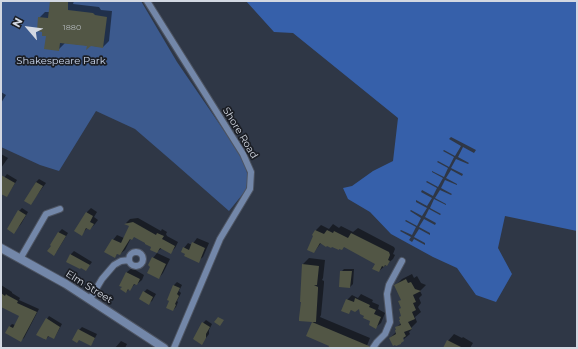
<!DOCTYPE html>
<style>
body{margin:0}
#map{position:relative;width:578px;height:349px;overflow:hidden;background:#2f3746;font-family:Montserrat,sans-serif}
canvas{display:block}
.frame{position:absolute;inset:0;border:2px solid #d3d8e2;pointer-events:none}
.north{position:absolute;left:8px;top:8px;width:40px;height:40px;-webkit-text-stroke:3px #1b1e25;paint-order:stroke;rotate:298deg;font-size:11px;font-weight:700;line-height:16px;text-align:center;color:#d3d8e2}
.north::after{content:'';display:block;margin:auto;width:14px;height:18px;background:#d3d8e2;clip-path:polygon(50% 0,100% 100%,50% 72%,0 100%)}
</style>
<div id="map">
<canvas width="578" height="349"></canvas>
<div class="frame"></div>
<div class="north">N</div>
</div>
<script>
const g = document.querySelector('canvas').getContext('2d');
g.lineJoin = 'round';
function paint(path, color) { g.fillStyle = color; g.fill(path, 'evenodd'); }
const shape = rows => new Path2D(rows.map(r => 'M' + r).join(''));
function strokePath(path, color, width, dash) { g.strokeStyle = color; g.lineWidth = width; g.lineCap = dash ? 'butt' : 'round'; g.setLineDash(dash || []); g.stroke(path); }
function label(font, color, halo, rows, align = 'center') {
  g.font = font + ' Montserrat,sans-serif'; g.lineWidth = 3.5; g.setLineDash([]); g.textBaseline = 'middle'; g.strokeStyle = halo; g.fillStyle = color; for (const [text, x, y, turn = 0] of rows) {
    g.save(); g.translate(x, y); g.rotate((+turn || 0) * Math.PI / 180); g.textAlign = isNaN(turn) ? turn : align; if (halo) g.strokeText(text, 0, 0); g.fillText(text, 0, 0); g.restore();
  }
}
paint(shape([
 [1,1,141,1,177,62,242,157,246,168,248,178,246,190,229,211,172,161,135,129,96,111,59,171,40,165,1,147]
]), '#3c5a8e');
paint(shape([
 [246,1,577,1,577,231,505,216,498,248,512,274,496,302,476,295,457,268,433,257,391,234,370,212,348,199,343,188,352,186,373,171,393,161,398,118,293,33,274,32]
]), '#3660aa');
paint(shape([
 [451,137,476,150,474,153,463,147,458,157,469,163,468,164,456,159,451,168,463,174,462,176,451,170,446,178,457,184,457,185,445,180,441,188,452,194,451,195,440,190,435,198,446,204,446,205,434,199,430,208,441,214,440,215,429,209,425,217,436,223,435,225,424,219,419,227,430,233,430,235,419,229,414,237,425,243,425,245,414,239,412,242,409,240,411,237,400,231,401,230,412,235,416,227,405,221,406,220,417,226,421,218,410,211,411,210,422,216,427,208,416,202,416,200,427,206,432,198,421,192,422,190,433,196,437,188,426,182,427,181,438,187,443,178,432,172,432,171,444,177,448,168,437,162,438,161,449,167,454,157,443,151,444,150,455,156,461,146,449,139]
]), '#2f3746');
paint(shape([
 [51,1,74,1,73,4,99,7,101,10,112,11,109,41,103,47,65,43,58,50,47,35,39,18,45,12,50,12],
 [1,92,6,95,1,103],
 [1,154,8,158,1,168],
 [7,174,17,180,9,193,7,196,1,193,1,182],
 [39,179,46,183,31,203,26,200,36,182],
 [22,208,28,212,21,224,14,232,19,211],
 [91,208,97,212,94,217,98,220,95,224,90,229,88,227,82,234,87,212],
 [138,218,161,231,162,229,167,232,166,234,167,236,178,242,175,248,171,252,162,248,157,252,147,242,135,236,131,238,125,250,120,254,118,253,115,257,113,240,117,235,124,238,131,226,126,223,130,219],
 [333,224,339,228,341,226,353,232,358,228,394,247,395,249,393,254,395,255,393,259,379,271,376,263,344,246,321,243,314,252,315,236,313,235,316,230,321,225,329,229],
 [62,229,68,233,57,251,54,254,51,245,59,232],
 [197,238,209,243,203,257,198,261,186,253,184,248,188,243,192,245],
 [74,251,92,262,86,270,67,261,71,254],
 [157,253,170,259,163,273,159,278,152,266,153,258],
 [309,258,325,260,323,278,322,280,324,281,324,283,321,315,320,317,370,338,366,348,334,348,307,335,313,321,301,301,303,264],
 [132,268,144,275,142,280,137,284,136,283,130,289,129,289,126,292,121,284,127,272],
 [344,269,354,269,353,284,350,287,341,272],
 [412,274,414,278,417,276,421,283,426,285,420,291,422,295,419,298,421,303,418,307,421,312,415,317,417,322,411,328,412,329,409,332,410,334,404,339,402,333,390,338,396,332,397,329,396,328,401,323,402,316,402,307,400,301,402,299,396,285,402,279],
 [177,282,182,285,179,291,181,293,177,301,178,302,176,307,173,310,170,301,168,300,174,285],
 [1,285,12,292,12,293,20,298,19,300,39,309,24,338,21,340,6,333,10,326,12,324,15,325,21,316,1,306],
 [147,289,156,294,152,301,149,303,144,292],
 [361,294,373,300,372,302,379,305,378,309,385,313,381,323,376,327,360,308,352,309,349,313,347,300,352,295,358,298],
 [49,316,62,324,56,335,54,338,49,336,46,339,47,319],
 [206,320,212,324,209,330,209,334,202,343,203,323],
 [82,327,97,334,93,342,90,344,79,330],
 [454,334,462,338,463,337,473,343,470,348,444,348,448,341],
 [121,341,127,344,125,348,115,348]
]), '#0007');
paint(shape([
 [50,1,68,1,68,10,93,13,95,15,107,17,103,48,91,46,86,50,87,46,60,43,59,51,44,49,46,36,42,36,42,32,37,31,38,17,48,18],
 [1,175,15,183,7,197,1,194],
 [36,182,43,186,31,205,24,201],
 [18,210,26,215,14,234,7,229],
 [86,212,93,216,90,222,94,224,90,230,86,228,82,236,74,231],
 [133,222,156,235,157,233,164,236,162,239,164,240,175,246,171,254,160,248,157,253,150,250,151,247,145,244,145,243,134,237,132,240,130,239,120,255,117,254,115,258,104,252,112,239,121,243,129,226,124,224],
 [315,230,324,234,327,230,333,233,334,231,348,238,351,233,389,252,390,255,388,260,390,261,387,266,385,265,384,267,382,266,379,272,372,269,375,264,344,247,342,250,339,249,339,250,332,247,331,248,327,246,326,247,320,243,314,253,307,250,313,236,312,235],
 [58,232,66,236,54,256,47,251,51,246,50,245],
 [192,242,205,248,199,263,184,256,185,254,181,252,183,247,189,250],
 [70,254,90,265,86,271,81,268,80,269,66,262],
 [152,257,166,264,159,279,147,273,150,267,148,265],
 [302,264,319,266,317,285,314,285,318,287,318,289,316,322,312,322,369,346,369,348,328,348,329,346,306,336,312,322,299,321,299,318,301,302,300,302],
 [340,271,352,271,350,288,339,287],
 [126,272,140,279,137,285,134,284,130,291,128,289,126,293,120,289,122,287,119,286],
 [406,279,408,283,411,282,415,289,421,291,413,295,416,302,413,303,416,310,412,312,415,319,408,322,412,329,404,332,406,336,403,338,404,341,401,343,401,344,396,346,395,345,393,346,389,338,396,334,395,330,396,330,395,327,401,325,399,320,400,320,399,317,401,316,399,309,401,308,398,301,401,300,394,285],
 [173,285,180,288,177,294,179,296,175,304,176,305,173,311,166,308,169,301,167,300],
 [143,291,153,297,149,305,139,299],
 [1,293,5,296,6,294,7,295,18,301,17,303,37,312,21,342,5,333,9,326,13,328,19,316,1,307],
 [355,298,370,305,369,307,376,310,374,314,381,317,376,329,369,325,370,321,363,318,364,316,360,314,359,309,355,312,351,310,349,314,341,311,346,299,354,302],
 [218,317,224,320,220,326,214,322],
 [46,318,60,327,54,339,48,336,46,340,45,339,44,339,36,335],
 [202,322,210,327,206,334,206,338,202,345,193,339],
 [78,329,95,338,91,346,79,340,77,343,72,340],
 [447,340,463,348,443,348]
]), '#525645');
const minor = shape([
 [147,1,243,154,251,172,250,189,220,239,174,348],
 '129 259a7 7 0 1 1 14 0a7 7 0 1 1-14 0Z',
 [20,259,46,214,60,209],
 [90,299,102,279,114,265,121,261,129,260],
 [373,348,377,342,385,334,390,322,387,294,389,285,402,261]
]);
const tertiary = shape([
 [1,248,66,284,164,348]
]);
strokePath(minor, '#4d5462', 8);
strokePath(tertiary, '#4d5462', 10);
strokePath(minor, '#7387a9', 6);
strokePath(tertiary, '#7387a9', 8);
label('8px', '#b3b8bb', null, [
 ["1880",72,28]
]);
label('10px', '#cfdbf0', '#1b1e25', [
 ["Shakespeare Park",61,61]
]);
label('10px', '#d3d8e2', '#1b1e25', [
 ["Shore Road",240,133,59],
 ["Elm Street",89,287,32]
]);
</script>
